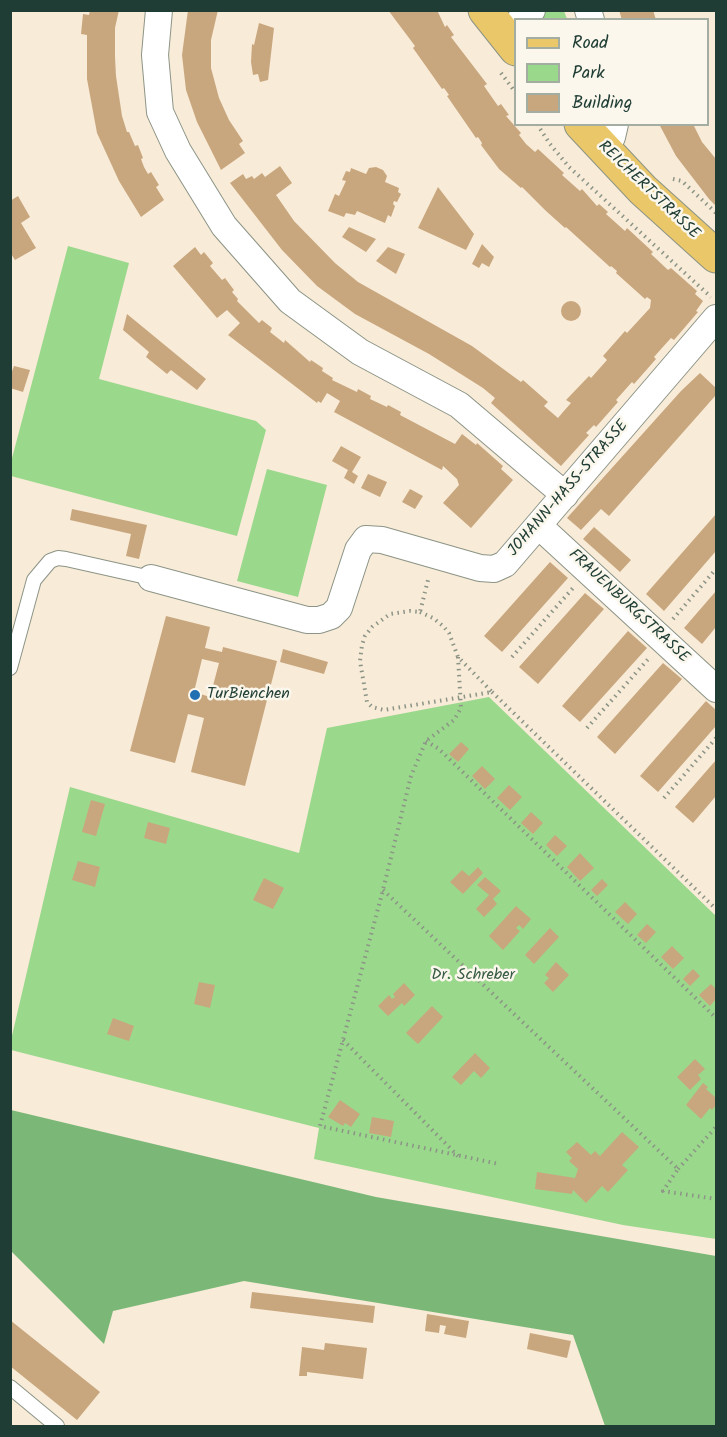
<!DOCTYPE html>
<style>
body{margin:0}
#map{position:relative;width:727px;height:1437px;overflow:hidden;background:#f8ebd8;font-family:Kalam,sans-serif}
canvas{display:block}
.frame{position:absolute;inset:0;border:12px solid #1f3d34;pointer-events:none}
.legend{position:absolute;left:514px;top:18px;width:195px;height:108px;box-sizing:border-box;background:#fbf7ec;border:2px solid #a3ada2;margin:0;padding:8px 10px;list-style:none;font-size:18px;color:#1f3d34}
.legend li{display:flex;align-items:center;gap:12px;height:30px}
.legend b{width:30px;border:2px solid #a3ada2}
</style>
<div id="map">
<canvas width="727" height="1437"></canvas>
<div class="frame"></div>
<ul class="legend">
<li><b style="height:8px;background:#eac769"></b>Road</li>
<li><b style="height:16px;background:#9ad88c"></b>Park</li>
<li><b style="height:16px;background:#c9a77e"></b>Building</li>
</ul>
</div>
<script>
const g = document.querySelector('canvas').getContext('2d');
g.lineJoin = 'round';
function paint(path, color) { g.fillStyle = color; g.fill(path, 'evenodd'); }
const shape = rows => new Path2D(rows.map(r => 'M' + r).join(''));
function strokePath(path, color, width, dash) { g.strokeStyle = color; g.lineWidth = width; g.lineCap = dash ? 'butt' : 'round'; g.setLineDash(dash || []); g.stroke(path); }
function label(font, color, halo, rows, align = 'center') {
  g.font = font + ' Kalam,sans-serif'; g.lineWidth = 5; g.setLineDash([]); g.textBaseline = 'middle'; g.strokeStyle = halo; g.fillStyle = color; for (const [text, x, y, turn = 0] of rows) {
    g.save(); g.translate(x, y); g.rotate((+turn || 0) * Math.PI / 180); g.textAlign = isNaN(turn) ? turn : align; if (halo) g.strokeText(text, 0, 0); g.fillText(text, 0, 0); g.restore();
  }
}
paint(shape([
 [508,11,564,11,567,19,515,21],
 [68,246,129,263,99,379,256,421,266,430,237,536,11,476,11,462],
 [267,469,327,485,298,597,237,581],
 [489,697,716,916,716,1239,623,1225,314,1159,319,1128,11,1050,11,1040,70,787,299,853,327,728]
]), '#9ad88c');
paint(shape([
 [11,1110,376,1197,716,1256,716,1426,605,1426,573,1335,244,1281,113,1311,104,1344,11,1251]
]), '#7bb878');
paint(shape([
 [90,10,119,10,115,28,115,57,116,76,122,116,127,132,129,132,135,146,138,145,143,158,141,159,144,167,148,174,151,172,159,185,156,187,164,200,141,217,119,181,97,133,87,79,87,35,81,34,83,14,89,15],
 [188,10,218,10,211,40,211,68,219,98,229,120,243,141,239,144,245,153,221,170,197,122,186,90,182,55],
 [388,10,437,10,445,27,447,25,454,35,451,37,487,84,484,86,498,106,501,104,509,115,506,116,521,133,519,135,526,144,535,152,538,149,564,173,562,175,580,191,582,189,597,206,599,204,608,212,606,214,625,231,627,228,653,252,651,254,668,270,671,268,697,291,695,294,703,301,696,311,698,312,674,340,671,338,662,348,654,357,656,359,634,384,632,382,616,400,618,402,596,427,594,425,586,433,589,435,561,466,491,403,495,398,483,388,429,354,355,314,317,286,282,250,230,183,243,174,246,179,252,176,254,179,262,173,265,177,280,166,292,183,276,195,294,221,335,263,358,282,472,346,521,382,523,380,548,402,544,406,558,418,563,412,571,403,566,400,589,376,591,378,607,360,603,356,625,331,627,333,650,308,651,300,647,297,645,299,616,273,617,271,611,266,610,267,566,227,565,228,546,211,522,187,521,188,499,169,481,145,482,143,478,137,476,138,447,96,449,95,444,88,442,89,413,48,415,46],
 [619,10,653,10,656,20,622,20],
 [259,23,274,28,268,80,260,82,258,74,253,75,251,62,252,44,254,45],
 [659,124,693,124,702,142,716,159,716,206,709,199,676,156],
 [376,167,383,170,387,176,385,182,399,188,398,192,401,194,397,202,394,201,393,204,395,206,391,217,388,215,385,223,357,211,355,215,346,213,344,217,328,211,335,194,339,196,346,181,342,180,346,171,350,172,351,168,366,174,369,168],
 [438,187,474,234,466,250,418,228],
 [18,196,30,217,21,223,36,248,15,260,10,252,10,201],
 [349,227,376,239,366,252,342,237],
 [482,244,494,257,489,267,482,263,479,268,472,264],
 [195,247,201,255,204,252,213,263,210,266,222,280,225,278,234,290,232,292,238,299,237,301,259,323,262,320,272,328,270,332,284,343,285,340,310,362,311,360,323,368,322,371,333,378,332,380,357,392,358,389,371,396,370,399,387,407,388,405,401,412,400,415,455,444,462,434,476,445,477,443,503,466,501,469,513,480,471,528,443,503,459,485,457,479,443,466,442,470,334,412,340,401,327,393,321,403,318,401,317,403,228,335,240,323,227,310,217,318,173,266],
 [388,247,405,254,396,274,376,261],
 '561 311a10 10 0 1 1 20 0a10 10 0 1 1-20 0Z',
 [127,314,206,379,197,390,171,370,167,374,146,357,149,352,123,330],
 [14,366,30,370,23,392,10,388,10,377],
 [700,373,716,388,716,395,609,516,601,509,581,530,567,518,681,391],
 [341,446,361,457,352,472,358,476,354,484,344,478,348,470,332,461],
 [368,474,387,482,380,497,361,488],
 [410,489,423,496,415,509,402,502],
 [72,509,147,525,139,559,126,556,131,534,70,520],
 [716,514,716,551,664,611,646,594],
 [594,527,631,560,620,572,583,539],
 [550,562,568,578,502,652,484,636],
 [716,591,716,627,702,644,684,628],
 [585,593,604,609,538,684,519,667],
 [166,616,210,627,205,648,222,652,223,647,277,661,245,786,191,772,204,718,188,714,175,763,130,751],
 [202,659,219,663,210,697,194,692],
 [628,631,647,648,580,722,562,706],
 [283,649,328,662,324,674,280,662],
 [663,663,682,679,615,754,597,737],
 [706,701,716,710,716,726,658,792,640,776],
 [461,742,469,749,458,762,449,754],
 [716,760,716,796,693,823,675,807],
 [482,766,495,779,485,789,472,776],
 [509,785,522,797,510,810,497,798],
 [91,800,105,804,96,836,82,832],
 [531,812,543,823,533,834,521,823],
 [148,822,170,828,166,844,144,838],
 [555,835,567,846,557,856,546,845],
 [580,853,594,868,580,881,567,867],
 [78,861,100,867,95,887,72,880],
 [478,867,483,873,463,894,450,882,462,870,469,876],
 [485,877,501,891,493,899,497,904,484,917,476,909,489,895,477,885],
 [264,878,284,888,273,909,253,900],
 [602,879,608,885,597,896,591,890],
 [625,902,637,914,628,924,615,912],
 [516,906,531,919,523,929,519,925,516,928,520,931,503,950,489,936],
 [647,924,656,932,646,943,637,935],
 [550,928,559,937,534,964,525,955],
 [672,946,684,958,673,969,661,957],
 [556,962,569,975,553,992,544,983,549,978,545,975],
 [693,969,700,976,690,986,683,979],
 [199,982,215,985,210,1008,194,1004],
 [404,983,415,995,404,1006,402,1003,388,1016,378,1006,389,995,392,999,395,997,393,994],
 [711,984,716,989,716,999,710,1006,699,995],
 [432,1006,443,1017,418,1044,406,1033],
 [113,1018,134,1026,129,1041,107,1034],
 [475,1053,490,1068,481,1078,474,1071,461,1085,452,1077],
 [695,1059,705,1069,698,1075,701,1079,690,1090,677,1077],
 [703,1083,708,1087,706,1089,716,1098,716,1105,712,1110,710,1108,701,1119,686,1105],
 [340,1100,360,1114,351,1127,345,1123,343,1126,328,1117],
 [372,1117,394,1121,391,1137,369,1133],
 [622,1132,639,1147,622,1165,628,1170,608,1192,602,1186,586,1203,573,1190,572,1194,535,1189,537,1172,575,1178,578,1169,569,1161,572,1158,566,1152,577,1142,591,1155,595,1151,600,1156],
 [252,1292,375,1306,373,1323,250,1308],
 [427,1314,469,1321,466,1338,444,1334,446,1326,440,1325,439,1333,425,1331],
 [10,1320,100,1392,77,1420,10,1366],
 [530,1333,571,1341,567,1358,527,1349],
 [325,1343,367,1348,363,1379,307,1372,307,1376,299,1376,302,1347,324,1350]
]), '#c9a77e');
const service = shape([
 [10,668,34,580,50,561,58,558,66,559,151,578],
 [10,1387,57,1426]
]);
const minor = shape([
 [159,10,155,55,160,112,178,151,224,226,290,301,360,352,459,405,565,495],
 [588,10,591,20],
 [520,20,532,10],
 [603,148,612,137,615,124],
 [539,526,716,689],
 [151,578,307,620,319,620,331,616,339,608,358,550,366,539,382,540,480,568,494,569,505,564,716,318]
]);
const primary = shape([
 [485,10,516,49],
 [581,124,643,190,716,256]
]);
strokePath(service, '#8c9486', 16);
strokePath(minor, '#8c9486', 28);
strokePath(primary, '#8c9486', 35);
strokePath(shape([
 [501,73,516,93],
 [537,124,550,144,569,167,711,297],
 [673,179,682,181,716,213],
 [420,612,433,618,443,626,449,633,458,657,492,692,384,710,372,707,367,702,360,661,362,645,365,636,372,627,390,614,410,611,420,612,429,576],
 [673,619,716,569],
 [458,657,461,708,454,720,426,741,411,776,383,890,320,1126,499,1164],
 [512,657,573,588],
 [492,692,716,909],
 [587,728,650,657],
 [426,741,439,749,716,1018],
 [664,798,716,738],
 [383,890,678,1169,663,1191,716,1199],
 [343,1040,458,1156],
 [678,1169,716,1127]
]), '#8c9486', 4, [1.5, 4.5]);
strokePath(service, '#fff', 14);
strokePath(minor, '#fff', 26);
strokePath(primary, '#eac769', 33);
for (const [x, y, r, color] of [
 [195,695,6,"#1f6fb2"]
]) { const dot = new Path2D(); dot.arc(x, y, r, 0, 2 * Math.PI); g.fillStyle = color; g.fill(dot); strokePath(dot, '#fbf7ec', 2); }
label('16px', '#1f3d34', '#fbf7ec', [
 ["REICHERTSTRASSE",648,191,44],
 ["JOHANN-HASS-STRASSE",569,489,-49],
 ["FRAUENBURGSTRASSE",628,607,43]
]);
label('16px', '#1f3d34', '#fbf7ec', [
 ["TurBienchen",207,695]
], 'left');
label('16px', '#385c46', '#fbf7ec', [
 ["Dr. Schreber",473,976]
]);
</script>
